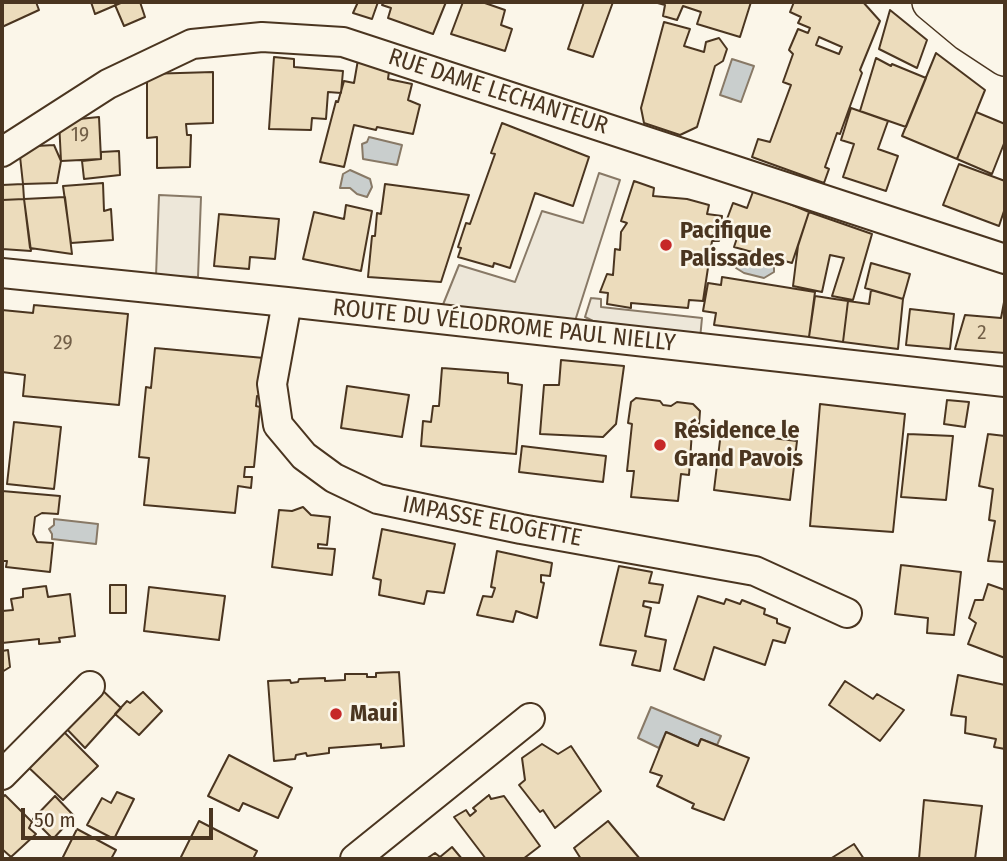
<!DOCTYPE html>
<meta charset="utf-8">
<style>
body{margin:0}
#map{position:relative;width:1007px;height:861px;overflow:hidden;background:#fbf6e9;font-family:"Fira Sans Condensed",sans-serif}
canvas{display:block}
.frame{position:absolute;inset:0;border:4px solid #4a3520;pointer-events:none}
.scale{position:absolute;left:21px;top:808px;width:192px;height:32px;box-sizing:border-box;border:4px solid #4a3520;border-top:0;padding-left:9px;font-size:21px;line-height:24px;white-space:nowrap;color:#4a3520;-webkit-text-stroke:5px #fbf6e9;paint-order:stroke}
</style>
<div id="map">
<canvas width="1007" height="861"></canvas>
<div class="frame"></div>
<div class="scale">50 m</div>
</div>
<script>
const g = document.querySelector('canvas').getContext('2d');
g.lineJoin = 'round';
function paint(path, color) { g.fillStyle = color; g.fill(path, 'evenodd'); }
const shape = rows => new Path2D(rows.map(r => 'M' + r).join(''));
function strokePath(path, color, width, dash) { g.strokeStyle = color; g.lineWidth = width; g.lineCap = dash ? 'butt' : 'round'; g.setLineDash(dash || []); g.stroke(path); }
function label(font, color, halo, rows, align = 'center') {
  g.font = font + ' "Fira Sans Condensed",sans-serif'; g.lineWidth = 5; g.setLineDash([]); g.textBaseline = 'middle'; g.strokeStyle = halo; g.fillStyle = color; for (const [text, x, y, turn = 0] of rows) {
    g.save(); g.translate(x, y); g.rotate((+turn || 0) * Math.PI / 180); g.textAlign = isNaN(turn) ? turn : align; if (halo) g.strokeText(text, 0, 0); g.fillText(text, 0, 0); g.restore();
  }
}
const parking = shape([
 [599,173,620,180,575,321,442,307,459,265,515,282,542,211,583,223,599,173],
 [159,195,201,197,198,277,156,276,159,195],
 [591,298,601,299,601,307,702,318,700,339,593,321,585,317,591,298]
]);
paint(parking, '#ede7d9');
strokePath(parking, '#887966', 2);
const water = shape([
 [732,59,754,66,741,102,720,95,732,59],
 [369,137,402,145,397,165,363,159,362,144,367,142,369,137],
 [350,170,370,179,372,187,367,197,357,194,350,188,340,188,343,174,350,170],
 [737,255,769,260,774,265,774,272,764,278,744,273,736,268,737,255],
 [54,519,98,524,96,544,52,539,52,534,49,529,54,525,54,519],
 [651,707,721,736,717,745,701,739,698,746,666,732,659,748,638,738,651,707]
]);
paint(water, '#c9cecd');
strokePath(water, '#887966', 2);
const building = shape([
 [2,2,36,2,39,10,2,27,2,2],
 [91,2,123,2,95,14,91,2],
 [123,2,140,2,145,17,124,26,115,5,123,2],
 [358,2,378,2,372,19,353,13,358,2],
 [384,2,446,2,433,34,388,18,391,8,382,5,384,2],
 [463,2,482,2,505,10,501,25,512,29,505,51,451,34,463,2],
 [584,2,613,2,593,57,568,49,584,2],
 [654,2,751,2,740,37,697,24,701,12,683,6,677,20,663,16,665,5,654,2],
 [794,2,863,2,880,21,860,70,862,73,840,134,837,133,825,167,829,169,824,183,752,157,758,139,770,142,791,85,783,82,793,54,789,50,798,29,808,33,810,28,798,23,801,17,790,12,794,2],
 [819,37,842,47,839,54,816,45,819,37],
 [890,10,927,40,917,68,879,49,890,10],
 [664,22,690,29,684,46,704,52,706,42,719,38,727,49,723,61,715,66,697,127,680,135,644,123,641,108,664,22],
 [936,53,985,90,957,159,902,136,936,53],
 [359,54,390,64,388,79,412,84,408,100,420,105,413,134,377,127,376,130,354,125,344,167,320,162,336,101,338,102,344,81,354,83,359,54],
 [274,57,294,59,294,67,343,71,341,93,328,92,326,119,312,118,311,130,269,129,274,57],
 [876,58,891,66,892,64,926,78,906,127,860,111,876,58],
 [213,72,213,123,186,124,187,135,191,135,190,167,157,168,157,137,147,138,147,74,213,72],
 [851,108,888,121,878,149,898,156,886,191,843,177,854,144,841,140,851,108],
 [976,112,1005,124,1005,141,992,174,957,159,976,112],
 [99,117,101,159,61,161,59,121,99,117],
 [502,123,589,157,573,206,535,193,510,268,494,263,493,267,458,257,461,248,458,247,466,223,470,224,495,154,491,153,502,123],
 [54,145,61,161,57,183,23,184,19,147,54,145],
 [119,151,120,175,84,179,82,161,101,159,101,152,119,151],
 [959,164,1005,181,1005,208,999,226,943,205,959,164],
 [634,181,654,188,653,196,687,199,709,205,707,214,722,216,719,241,712,241,703,301,689,300,688,308,631,303,631,308,607,304,608,293,600,292,607,274,613,275,615,249,620,250,621,232,627,223,621,221,634,181],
 [103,183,104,211,111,209,113,240,71,243,63,186,103,183],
 [23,184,24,199,2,200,2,185,23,184],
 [385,184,469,195,441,282,368,277,372,236,375,236,377,213,381,214,385,184],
 [754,189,809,212,792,263,734,247,739,232,724,227,733,203,747,208,754,189],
 [65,197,72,254,30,248,24,199,65,197],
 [24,199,31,251,2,249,2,200,24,199],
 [346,205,372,211,361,271,303,259,314,212,344,219,346,205],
 [809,212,872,234,853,300,832,296,844,258,830,255,822,292,793,286,798,246,809,212],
 [219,214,279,219,275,259,250,257,249,269,214,266,219,214],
 [871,263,910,274,903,299,865,288,871,263],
 [722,277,815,292,809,337,714,325,716,313,703,311,708,283,721,285,722,277],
 [871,290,903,299,898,349,843,342,848,301,869,304,871,290],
 [815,296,848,301,843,342,809,337,815,296],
 [1005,297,1005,353,955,349,965,315,1001,318,1005,297],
 [34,305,128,314,119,405,23,396,25,375,2,372,2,310,33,313,34,305],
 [910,309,954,314,950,349,906,345,910,309],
 [155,348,264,358,268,397,257,396,256,406,260,407,254,467,245,467,244,477,252,477,251,488,238,486,235,513,144,505,149,458,139,457,146,387,151,388,155,348],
 [561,360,624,366,616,424,603,437,540,434,544,385,559,385,561,360],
 [442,368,508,373,508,383,522,385,516,454,421,446,423,421,431,422,433,406,439,406,442,368],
 [347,386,409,395,402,437,341,428,347,386],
 [636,398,660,401,663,405,671,406,677,402,693,404,700,411,699,425,692,431,689,475,681,474,678,501,631,497,634,471,627,471,632,424,628,423,631,402,636,398],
 [947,400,969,402,965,427,944,424,947,400],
 [820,404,905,414,893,532,810,526,820,404],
 [14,422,61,427,54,489,7,484,14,422],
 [721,432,797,441,790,500,714,490,721,432],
 [908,434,953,436,946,500,901,497,908,434],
 [988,434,1005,436,1005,562,988,561,995,521,989,520,993,489,979,486,988,434],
 [522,446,606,456,603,482,519,472,522,446],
 [2,491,60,496,58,514,42,513,35,517,33,534,37,542,53,543,50,572,6,567,7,561,2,561,2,491],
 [303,507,311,515,330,517,327,545,318,544,318,548,335,549,332,575,272,567,279,510,292,511,303,507],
 [382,529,455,544,444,593,427,591,424,604,379,595,381,580,373,578,382,529],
 [497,551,552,563,550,576,541,575,541,582,544,583,537,618,516,611,513,622,477,615,483,596,492,597,495,588,491,587,497,551],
 [901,565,961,572,954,635,927,633,928,618,895,614,901,565],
 [619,566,652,572,649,583,663,585,659,603,644,601,643,606,651,608,645,636,666,640,660,671,632,665,636,651,600,645,619,566],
 [988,584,1005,590,1005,658,968,644,976,623,969,618,975,600,983,600,988,584],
 [110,585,126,585,126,613,110,613,110,585],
 [46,586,48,597,70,594,75,636,59,638,60,642,39,644,39,639,2,643,2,611,13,610,11,599,23,597,23,589,46,586],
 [149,587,225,596,219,640,144,631,149,587],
 [698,596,724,604,726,599,740,604,742,600,765,609,764,614,777,619,777,623,790,628,785,643,773,640,765,665,714,647,704,680,674,669,698,596],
 [8,650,10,667,2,672,2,678,2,651,8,650],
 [399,672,404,746,381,748,381,744,329,748,329,753,307,756,306,753,296,755,295,759,274,761,268,681,290,680,291,683,298,682,299,679,325,678,325,681,345,680,345,674,367,674,367,677,376,677,376,673,399,672],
 [958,675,1005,685,1005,749,994,747,996,739,965,733,966,717,951,715,958,675],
 [845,681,873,699,877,694,904,710,880,741,829,705,845,681],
 [99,687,121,708,85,748,63,725,99,687],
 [143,692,162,711,139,735,115,714,127,701,130,703,143,692],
 [62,730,98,766,63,800,26,765,62,730],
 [666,732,698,746,701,739,749,758,724,820,692,808,694,804,657,786,662,776,650,772,666,732],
 [542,744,558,754,571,746,601,791,555,828,543,810,540,812,519,785,525,780,522,758,542,744],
 [229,755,292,788,278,818,243,803,239,811,208,796,229,755],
 [117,792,134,799,114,839,87,825,102,798,111,803,117,792],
 [5,795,32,822,29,828,36,834,11,857,2,849,2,798,5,795],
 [489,795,491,799,504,796,540,846,523,859,486,859,454,817,466,810,470,816,476,811,473,808,489,795],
 [55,796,74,816,53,839,33,819,55,796],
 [924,800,982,806,975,859,919,859,924,800],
 [199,821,257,851,253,859,184,859,181,857,199,821],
 [608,821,640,859,581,859,574,848,608,821],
 [77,829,116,850,111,859,62,859,77,829],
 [854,844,864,859,830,859,854,844],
 [452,847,462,859,426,859,435,853,440,857,452,847]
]);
paint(building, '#ecdcbc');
strokePath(building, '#4a3520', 2);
const minor = shape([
 [2,152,108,84,192,44,262,37,343,42,1005,259],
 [2,273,287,302,1005,382],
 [287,302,272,384,278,425,304,456,334,478,378,499,521,529,755,571,847,613],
 [2,775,90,686],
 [355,859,530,718]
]);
const major = shape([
 [931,2,967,32,1005,57],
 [973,2,1005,27]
]);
strokePath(minor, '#4a3520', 32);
strokePath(major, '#4a3520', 40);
strokePath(minor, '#fbf6e9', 28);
strokePath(major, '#fbf6e9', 37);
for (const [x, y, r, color] of [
 [666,245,7,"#c62828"],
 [660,445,7,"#c62828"],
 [336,714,7,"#c62828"]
]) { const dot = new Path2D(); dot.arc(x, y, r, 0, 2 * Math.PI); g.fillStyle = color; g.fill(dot); strokePath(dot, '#fbf6e9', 2.5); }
label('21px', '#725f47', null, [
 ["19",80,135],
 ["2",982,333],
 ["29",63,343]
]);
label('24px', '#4a3520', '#fbf6e9', [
 ["RUE DAME LECHANTEUR",498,92,18],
 ["ROUTE DU VÉLODROME PAUL NIELLY",504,326,6],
 ["IMPASSE ELOGETTE",492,522,11]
]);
label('bold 24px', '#4a3520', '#fbf6e9', [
 ["Pacifique",680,231],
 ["Palissades",680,259],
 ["Résidence le",674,431],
 ["Grand Pavois",674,459],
 ["Maui",350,714]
], 'left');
</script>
